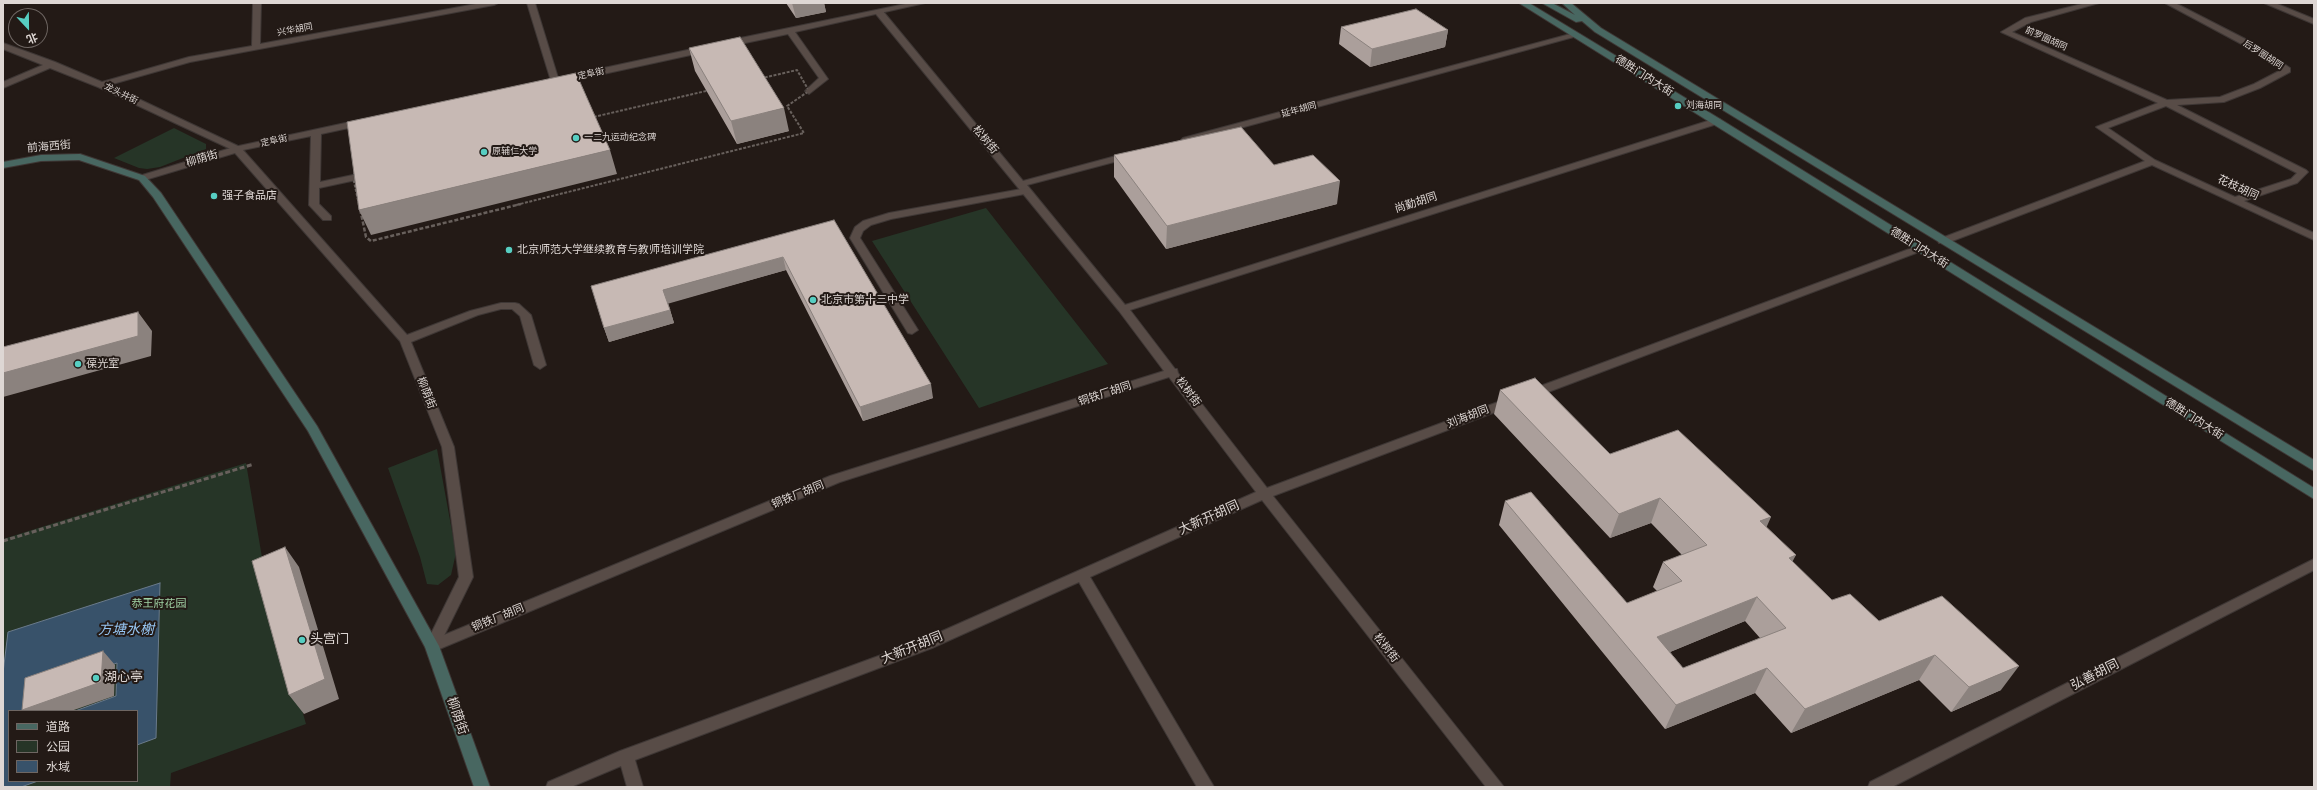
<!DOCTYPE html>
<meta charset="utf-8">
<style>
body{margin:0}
#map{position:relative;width:2317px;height:790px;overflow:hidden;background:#231a16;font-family:"Archivo Narrow","Noto Sans SC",sans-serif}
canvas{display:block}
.frame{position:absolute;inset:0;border:4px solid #ded7d4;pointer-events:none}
.legend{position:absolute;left:8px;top:710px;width:130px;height:72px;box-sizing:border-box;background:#231a16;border:1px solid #6e6662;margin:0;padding:5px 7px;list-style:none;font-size:12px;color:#ded7d4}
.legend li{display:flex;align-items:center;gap:8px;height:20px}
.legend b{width:20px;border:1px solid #6e6662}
.north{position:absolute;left:8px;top:8px;width:40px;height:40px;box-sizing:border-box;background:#231a16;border:1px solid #6e6662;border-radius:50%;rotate:158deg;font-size:11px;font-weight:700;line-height:16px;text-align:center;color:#ded7d4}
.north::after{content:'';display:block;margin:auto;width:14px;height:18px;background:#57cec2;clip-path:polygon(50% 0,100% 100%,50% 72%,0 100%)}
</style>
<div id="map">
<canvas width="2317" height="790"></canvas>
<div class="frame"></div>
<ul class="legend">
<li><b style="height:5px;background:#486761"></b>道路</li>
<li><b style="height:11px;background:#263527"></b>公园</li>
<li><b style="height:11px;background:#38526a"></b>水域</li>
</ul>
<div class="north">北</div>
</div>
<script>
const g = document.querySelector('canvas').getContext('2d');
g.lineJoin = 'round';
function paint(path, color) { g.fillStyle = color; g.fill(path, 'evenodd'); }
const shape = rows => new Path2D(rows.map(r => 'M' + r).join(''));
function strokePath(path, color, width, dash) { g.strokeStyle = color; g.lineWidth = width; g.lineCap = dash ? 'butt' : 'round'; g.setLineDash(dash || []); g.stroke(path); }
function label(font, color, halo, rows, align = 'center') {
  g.font = font + ' "Archivo Narrow","Noto Sans SC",sans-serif'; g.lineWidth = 4; g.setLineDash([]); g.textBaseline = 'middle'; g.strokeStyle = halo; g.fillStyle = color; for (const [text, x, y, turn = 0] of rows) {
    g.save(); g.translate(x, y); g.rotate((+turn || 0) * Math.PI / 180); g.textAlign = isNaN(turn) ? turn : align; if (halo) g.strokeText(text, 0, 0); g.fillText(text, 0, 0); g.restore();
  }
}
paint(shape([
 [174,128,206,144,206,149,160,167,147,169,139,168,114,158],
 [986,208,1108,364,979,408,872,241],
 [437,449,456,553,451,575,438,585,427,584,420,557,388,468],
 [246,463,266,581,306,724,171,773,170,787,3,787,3,539],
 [9,711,137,711,137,781,9,781]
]), '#263527');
const water = shape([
 [160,583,156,738,137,745,137,711,75,711,116,696,117,663,37,691,35,711,9,711,9,781,38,781,21,787,3,787,3,673,8,632,160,583]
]);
paint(water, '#38526a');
strokePath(water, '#6a7a8a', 1);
const lane = shape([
 [253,3,261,3,260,44,481,3,498,3,494,5,190,62,109,85,240,147,242,149,237,152,98,87,50,68,3,88,3,82,43,65,3,49,3,43,55,62,102,82,189,57,252,46,253,3],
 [527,3,535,3,559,81,558,83,551,81,527,3],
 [2086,3,2099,3,2031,22,2012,32,2167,100,2220,97,2254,84,2281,70,2249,48,2165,3,2175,3,2255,44,2290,68,2290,72,2260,88,2224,102,2177,105,2306,170,2308,172,2297,183,2244,201,2314,233,2314,240,2152,165,1947,243,1939,243,1938,241,1939,239,2145,161,2096,127,2158,103,2001,32,2025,18,2086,3],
 [2166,106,2297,173,2291,179,2235,197,2155,160,2108,128,2166,106],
 [2264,3,2275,3,2314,19,2314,24,2264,3],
 [876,10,882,10,1023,181,1127,153,1133,153,1133,157,1027,185,1125,305,1714,119,1720,119,1720,123,1130,310,1175,369,1177,369,1178,373,1267,488,1506,399,1514,399,1516,402,1514,405,1273,496,1504,787,1486,787,1262,500,1090,577,1214,787,1197,787,1079,582,932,648,635,760,643,787,627,787,621,766,571,787,546,787,548,782,620,751,922,640,1256,492,1169,377,840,482,437,650,432,652,427,650,425,646,427,642,830,476,1164,371,1119,311,876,14,876,10],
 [1574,33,1581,35,1189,142,1183,142,1181,140,1183,138,1574,33],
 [1920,245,1925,248,1924,250,1535,397,1527,397,1525,394,1527,391,1920,245],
 [2314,559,2314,570,1892,787,1868,787,1870,782,2314,559]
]);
const street = shape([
 [910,3,925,3,795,32,828,79,809,94,805,91,819,78,788,34,726,47,722,44,726,41,910,3],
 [706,46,710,49,709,51,562,83,558,80,562,77,706,46],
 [364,119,369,122,367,124,321,134,320,182,353,175,358,178,356,180,319,188,319,204,331,216,331,220,323,220,309,205,311,136,243,150,407,335,470,311,501,303,515,303,519,304,531,315,546,365,540,369,534,365,520,316,512,309,501,309,478,315,411,342,454,447,473,577,437,650,432,652,427,650,425,646,459,577,442,447,400,341,235,153,145,180,139,180,137,178,139,176,234,147,364,119],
 [1027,188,1030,189,1030,193,891,219,871,225,863,231,860,238,918,330,912,334,908,333,850,238,855,227,863,221,889,213,1027,188]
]);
const secondary = shape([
 [1519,3,1529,3,1720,119,2314,488,2314,499,1519,3],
 [1542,3,1552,3,1575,15,1562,3,1571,3,1601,28,2314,460,2314,471,1595,32,1582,21,1576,22,1542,3],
 [80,154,145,176,161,193,317,426,439,646,490,787,474,787,425,647,308,431,153,197,139,180,79,160,41,161,3,168,3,162,41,155,80,154]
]);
strokePath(lane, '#3e3735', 2);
strokePath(street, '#3e3735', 2);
strokePath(secondary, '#3e3735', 2);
strokePath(shape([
 [359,205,353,177,355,172,797,70,809,91,787,106,804,133,516,205]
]), '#68605c', 2, [3, 1.5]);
strokePath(shape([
 [359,204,366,237,371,241,521,204]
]), '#68605c', 2.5, [4, 2]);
strokePath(shape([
 [3,541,254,464]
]), '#68605c', 3, [5, 2.5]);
paint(lane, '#584c47');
paint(street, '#584c47');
paint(secondary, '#486761');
paint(shape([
 [786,3,824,3,826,12,796,18],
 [1341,27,1448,30,1445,47,1370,67,1339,44],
 [689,48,789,131,737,144,695,71],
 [1114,155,1274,165,1337,204,1166,249,1114,177],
 [834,220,933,398,863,421,786,270,668,303,674,323,609,342,604,328],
 [1500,390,1610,454,1766,527,1792,561,1832,600,1879,621,2001,690,1951,712,1919,680,1791,733,1755,693,1665,729,1499,525,1505,501,1627,603,1657,591,1653,587,1663,562,1682,555,1651,523,1610,538,1494,414],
 [1745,621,1760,638,1683,668,1670,652]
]), '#ab9f9b');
paint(shape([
 [792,3,824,3,826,12,796,18],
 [1448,30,1445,47,1370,67,1372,49],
 [784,108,789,131,737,144,731,121],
 [610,150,617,174,371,235,359,210],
 [1340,181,1337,204,1166,249,1167,226],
 [783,257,786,270,667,304,663,290],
 [670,310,674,323,609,342,604,328],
 [138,312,152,331,151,356,3,397,3,373],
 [931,384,933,398,863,421,860,407],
 [1660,498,1651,523,1610,538,1619,514],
 [1771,517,1760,542,1760,521],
 [285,547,299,567,339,699,304,714,289,695],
 [1796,555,1783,579,1789,558],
 [1757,597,1745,621,1646,662,1657,637],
 [103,651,115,665,114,696,71,711,23,711,22,710],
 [1935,655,1919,680,1791,733,1805,709],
 [2019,666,2001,690,1951,712,1969,687],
 [1767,668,1755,693,1665,729,1676,705]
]), '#8b827e');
const building = shape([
 [1416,9,1448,30,1372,49,1341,27,1416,9],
 [740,37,784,108,731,121,689,48,740,37],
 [576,73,610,150,359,210,347,122,576,73],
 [1241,127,1274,165,1313,155,1340,181,1167,226,1114,155,1241,127],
 [834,220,931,384,860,407,783,257,663,290,670,310,604,328,591,286,834,220],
 [138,312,138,336,3,373,3,347,138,312],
 [1535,378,1610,454,1678,430,1771,517,1760,521,1796,555,1789,558,1832,600,1850,594,1879,621,1942,596,2019,666,1969,687,1935,655,1805,709,1767,668,1676,705,1505,501,1531,492,1627,603,1682,581,1663,562,1707,545,1660,498,1619,514,1500,390,1535,378],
 [1757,597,1786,628,1683,668,1657,637,1757,597],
 [285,547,325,679,289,695,252,561,285,547],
 [103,651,101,682,22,710,25,678,103,651]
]);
paint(building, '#c7b9b4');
strokePath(building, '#8b827e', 1);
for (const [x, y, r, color] of [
 [1678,106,4,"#57cec2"],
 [576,138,4,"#57cec2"],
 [484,152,4,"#57cec2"],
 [214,196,4,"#57cec2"],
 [509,250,4,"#57cec2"],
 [813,300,4,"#57cec2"],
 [78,364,4,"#57cec2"],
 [302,640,4,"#57cec2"],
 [96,678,4,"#57cec2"]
]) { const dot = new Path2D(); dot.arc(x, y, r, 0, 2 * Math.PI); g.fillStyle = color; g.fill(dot); strokePath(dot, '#231a16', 1.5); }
label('9px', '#ded7d4', '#231a16', [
 ["兴华胡同",295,30,-11],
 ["前罗圈胡同",2046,39,24],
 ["后罗圈胡同",2263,55,33],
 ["定阜街",591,74,-12],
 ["龙头井街",121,94,26],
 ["延年胡同",1299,110,-15],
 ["定阜街",274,141,-12]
]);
label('9px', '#ded7d4', '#231a16', [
 ["刘海胡同",1686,106],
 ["一二九运动纪念碑",584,138],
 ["原辅仁大学",492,152]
], 'left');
label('11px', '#ded7d4', '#231a16', [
 ["德胜门内大街",1644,76,32],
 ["松树街",985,140,50],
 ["前海西街",49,147,-5],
 ["柳荫街",202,159,-16],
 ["花枝胡同",2238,188,25],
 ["尚勤胡同",1416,203,-18],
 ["德胜门内大街",1919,248,32],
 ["松树街",1188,392,53],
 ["柳荫街",426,393,68],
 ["铜铁厂胡同",1105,394,-18],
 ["刘海胡同",1468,417,-21],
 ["德胜门内大街",2194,419,32],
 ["铜铁厂胡同",798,495,-22],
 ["铜铁厂胡同",498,618,-22],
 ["松树街",1386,648,52]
]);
label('11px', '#ded7d4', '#231a16', [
 ["强子食品店",222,196],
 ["北京师范大学继续教育与教师培训学院",517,250],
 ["北京市第十三中学",821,300],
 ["葆光室",86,364]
], 'left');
label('11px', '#a0d2a5', '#231a16', [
 ["恭王府花园",159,604]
]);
label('13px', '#ded7d4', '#231a16', [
 ["大新开胡同",1209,518,-24],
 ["大新开胡同",912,648,-22],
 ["弘善胡同",2095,675,-27],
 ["柳荫街",457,716,71]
]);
label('13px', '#ded7d4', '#231a16', [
 ["头宫门",310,640],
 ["湖心亭",104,678]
], 'left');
label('italic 14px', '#95c4f1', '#231a16', [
 ["方塘水榭",126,630]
]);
</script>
